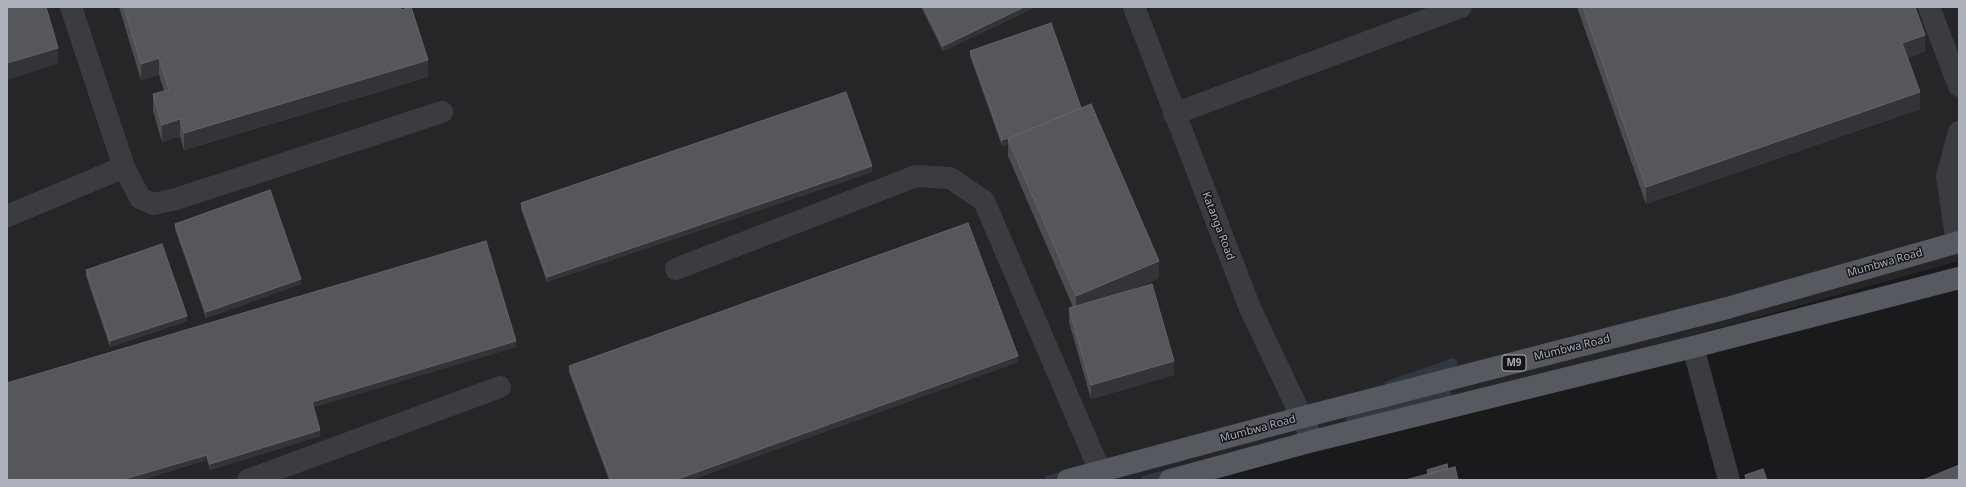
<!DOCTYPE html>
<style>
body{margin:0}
#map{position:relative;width:1966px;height:487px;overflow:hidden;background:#1a1a1c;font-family:"Noto Sans",sans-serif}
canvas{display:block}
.frame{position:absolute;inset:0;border:8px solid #adb1bc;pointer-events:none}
</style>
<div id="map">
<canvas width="1966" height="487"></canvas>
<div class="frame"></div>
</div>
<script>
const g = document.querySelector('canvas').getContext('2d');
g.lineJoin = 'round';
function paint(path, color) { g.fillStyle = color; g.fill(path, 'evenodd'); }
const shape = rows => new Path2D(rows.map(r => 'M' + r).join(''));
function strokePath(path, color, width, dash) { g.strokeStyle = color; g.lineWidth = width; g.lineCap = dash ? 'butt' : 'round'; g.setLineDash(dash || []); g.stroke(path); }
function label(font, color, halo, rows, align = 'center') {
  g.font = font + ' "Noto Sans",sans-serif'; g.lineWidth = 3; g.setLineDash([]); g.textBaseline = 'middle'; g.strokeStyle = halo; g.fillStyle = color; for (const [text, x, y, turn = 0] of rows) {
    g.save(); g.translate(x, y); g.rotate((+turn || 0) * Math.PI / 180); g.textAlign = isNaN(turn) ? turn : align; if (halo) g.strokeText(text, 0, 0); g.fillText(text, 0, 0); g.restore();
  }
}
paint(shape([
 [7,7,1959,7,1959,261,1318,440,1145,480,7,480]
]), '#262629');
strokePath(shape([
 [1389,385,1453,363],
 [1350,421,1447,393],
 [1049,480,1068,474],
 [1145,480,1171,473]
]), '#303941', 9);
strokePath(shape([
 [1134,7,1250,308,1313,441],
 [1929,7,1959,86],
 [1174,114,1461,7],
 [124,167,140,198,153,204,176,199,442,112],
 [7,216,124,167,71,7],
 [1957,243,1947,176,1959,132],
 [676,269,916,176,950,178,984,201,1100,471],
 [1693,347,1729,480],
 [248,480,500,387]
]), '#3b3c41', 22);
strokePath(shape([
 [1068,480,1303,417,1727,308,1959,242],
 [1170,480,1313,441,1693,347,1959,278]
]), '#575960', 22);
paint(shape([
 [119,7,400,7,428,77,184,150,180,136,162,142,153,111,153,94,164,91,159,75,141,80],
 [921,7,1036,7,943,51],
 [1577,7,1915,7,1925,51,1908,58,1920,109,1646,204],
 [970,51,1081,108,1159,278,1123,293,1174,375,1091,399,1069,322,1069,308,1073,307,1008,156,1008,144,1002,146,970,56],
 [872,172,547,282,521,209,521,203],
 [175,224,301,284,206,318,175,229],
 [86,270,187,321,110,347,86,276],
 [516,347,313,407,320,436,210,470,207,460,141,480,7,480],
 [1018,362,691,480,609,480,569,372,569,366]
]), '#4b4d51');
paint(shape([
 [1024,7,1036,7,943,51,943,46],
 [1925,35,1925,51,1902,60,1902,43],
 [58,48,58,64,7,80,7,63],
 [159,58,159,75,141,80,141,64],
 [428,60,428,77,184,150,184,133],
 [1920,92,1920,109,1646,204,1646,187],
 [1083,112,1008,139,1008,144,1002,146,1002,140],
 [180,119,180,136,162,142,162,125],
 [872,166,872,172,547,282,547,277],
 [1159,261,1159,278,1076,313,1076,296],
 [301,279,301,284,206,318,206,312],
 [187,316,187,321,110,347,110,341],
 [516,341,516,347,312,408,312,402],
 [1018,356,1018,362,691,480,675,480],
 [1174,361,1174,375,1091,399,1091,385],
 [320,430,320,436,210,470,210,464],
 [207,455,207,460,141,480,121,480]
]), '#333437');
const building = shape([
 [7,7,46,7,58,48,7,63,7,7],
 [124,7,400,7,401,10,411,7,428,60,184,133,180,119,162,125,153,94,169,90,159,58,141,64,124,7],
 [924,7,1024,7,943,46,924,7],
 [1583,7,1915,7,1925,35,1902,43,1920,92,1646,187,1583,7],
 [1051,23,1081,108,1016,135,1002,140,970,51,1051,23],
 [846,92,872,166,547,277,521,203,846,92],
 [1091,104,1159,261,1076,296,1008,139,1091,104],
 [270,190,301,279,206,312,175,224,270,190],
 [968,223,1018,356,675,480,611,480,569,366,968,223],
 [486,241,516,341,312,402,320,430,210,464,207,455,121,480,7,480,7,383,486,241],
 [162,244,187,316,110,341,86,270,162,244],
 [1152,284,1174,361,1091,385,1069,308,1152,284],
 [1447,464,1448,469,1428,474,1427,470,1447,464],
 [1959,465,1959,480,1923,480,1959,465],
 [1455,467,1458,480,1405,480,1455,467],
 [1763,469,1767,480,1746,480,1745,475,1763,469]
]);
paint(building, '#56575d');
strokePath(building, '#64656c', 1);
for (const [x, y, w] of [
 [1514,363,24]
]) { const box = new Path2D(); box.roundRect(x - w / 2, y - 8, w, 16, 3); g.fillStyle = '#151517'; g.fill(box); strokePath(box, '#adb1bc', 1); }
label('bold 10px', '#adb1bc', null, [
 ["M9",1514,363]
]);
label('11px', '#adb1bc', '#151517', [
 ["Katanga Road",1218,226,69],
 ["Mumbwa Road",1885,263,-16],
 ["Mumbwa Road",1572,348,-14],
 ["Mumbwa Road",1258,429,-15]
]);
</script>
